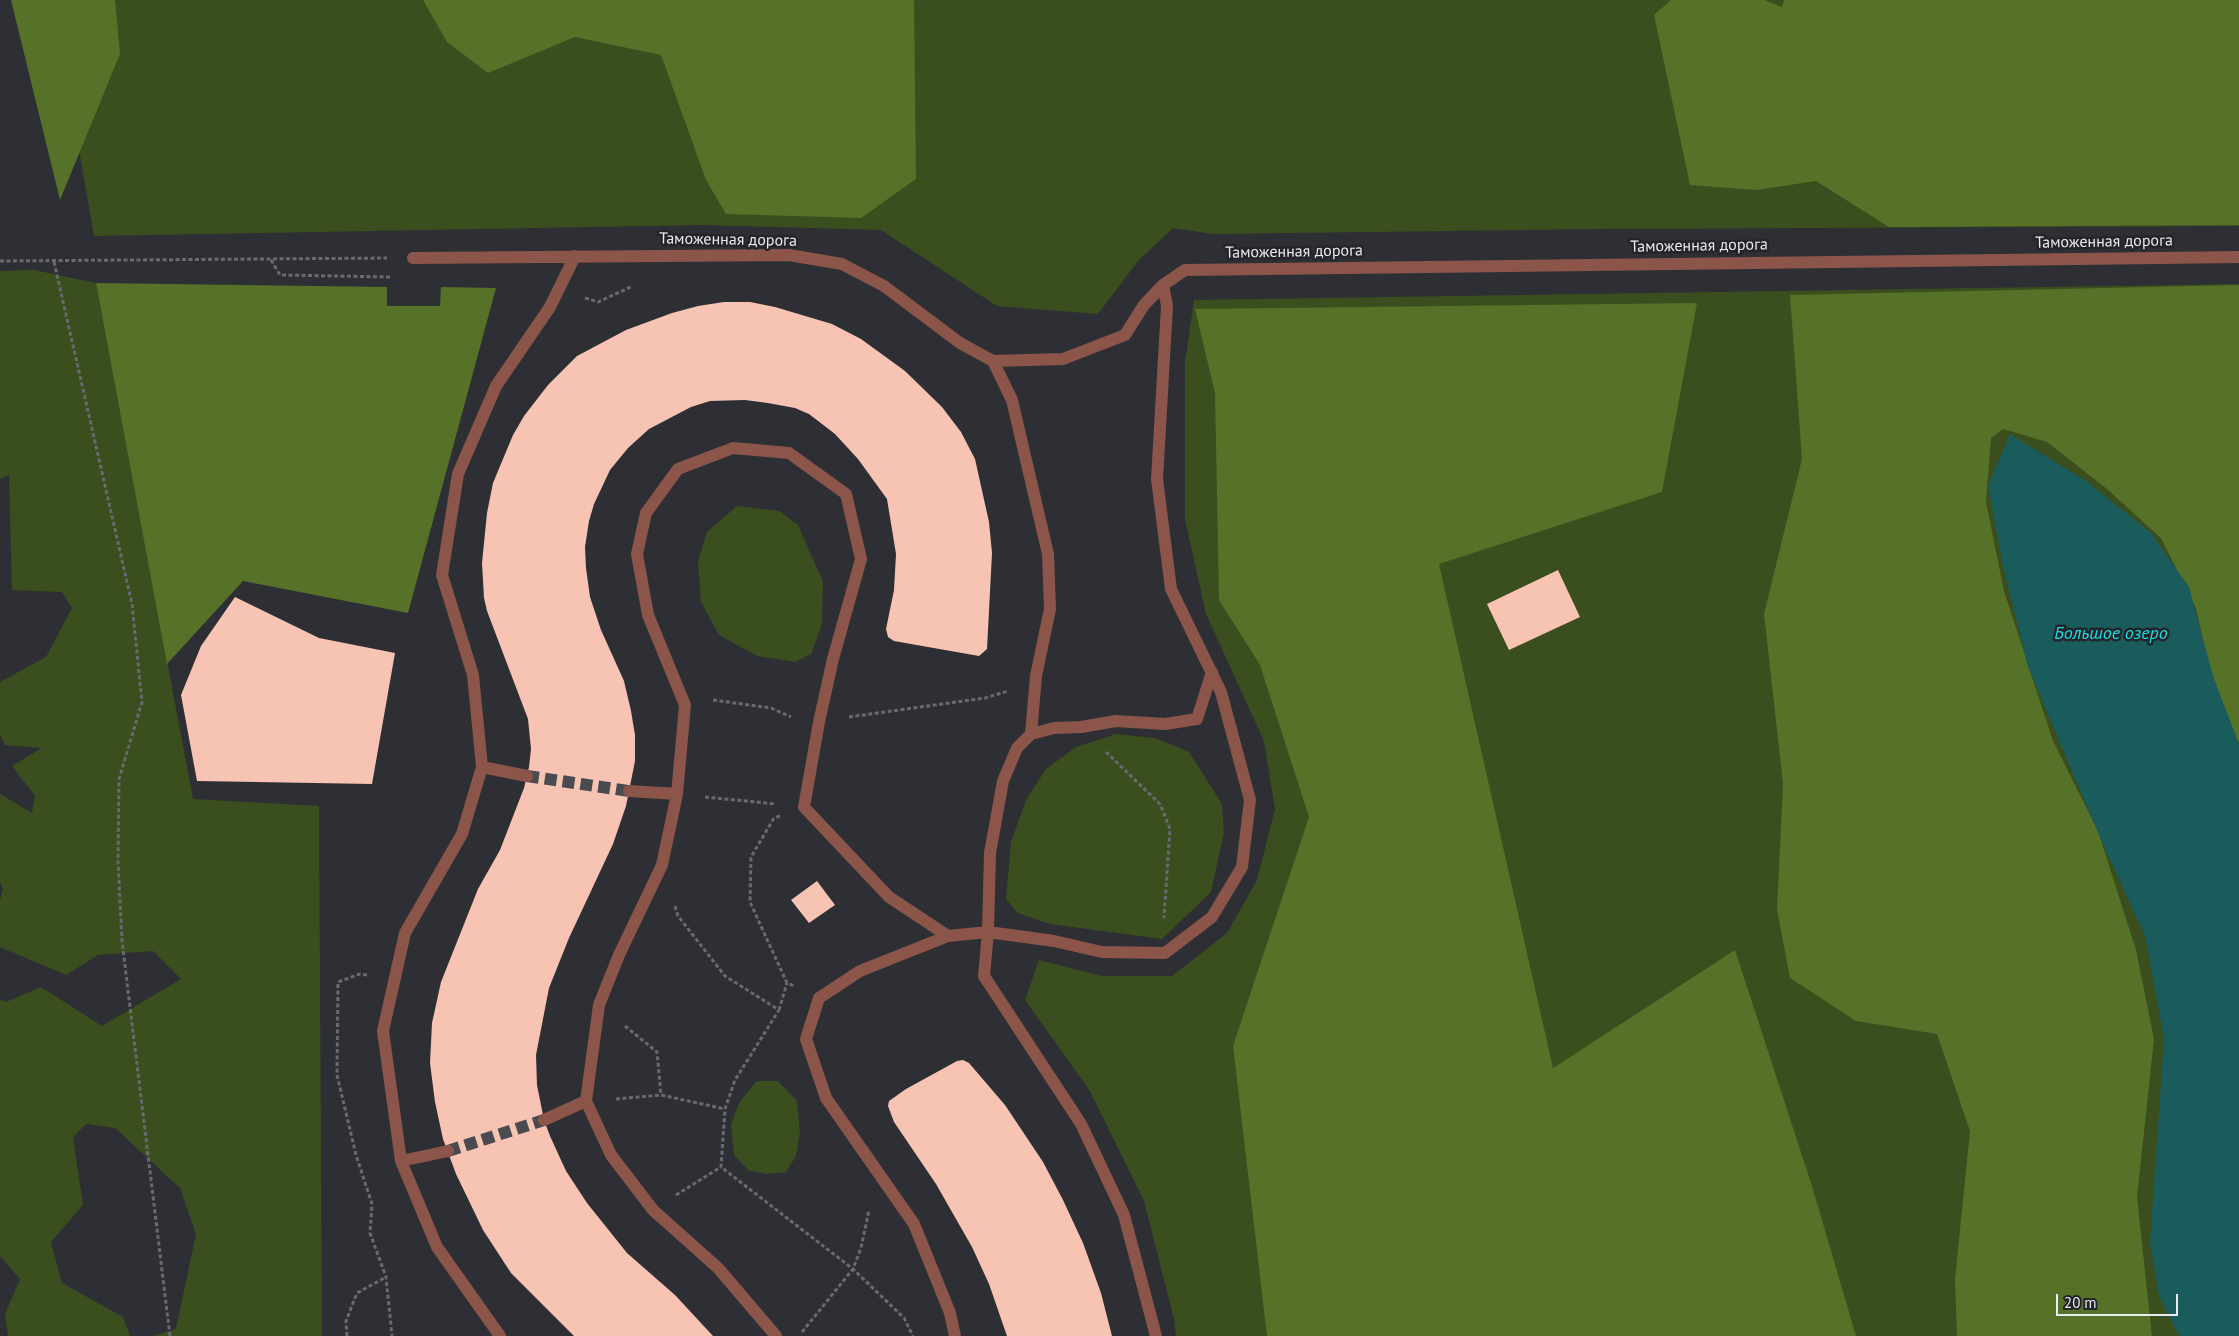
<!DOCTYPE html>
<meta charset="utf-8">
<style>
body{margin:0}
#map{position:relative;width:2239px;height:1336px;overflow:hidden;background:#2e2f35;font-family:"PT Sans",sans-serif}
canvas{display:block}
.scale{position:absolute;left:2056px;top:1294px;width:122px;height:22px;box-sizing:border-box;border:2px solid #eaebf0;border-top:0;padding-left:6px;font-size:15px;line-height:18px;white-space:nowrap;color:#eaebf0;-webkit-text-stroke:4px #24252b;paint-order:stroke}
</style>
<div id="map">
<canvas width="2239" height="1336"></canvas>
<div class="scale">20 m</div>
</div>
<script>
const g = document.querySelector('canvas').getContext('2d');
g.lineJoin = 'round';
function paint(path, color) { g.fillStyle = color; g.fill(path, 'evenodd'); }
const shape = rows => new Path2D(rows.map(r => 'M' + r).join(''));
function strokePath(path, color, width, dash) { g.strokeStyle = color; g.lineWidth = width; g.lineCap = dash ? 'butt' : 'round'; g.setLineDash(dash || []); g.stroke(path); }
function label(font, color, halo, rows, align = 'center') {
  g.font = font + ' "PT Sans",sans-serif'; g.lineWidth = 5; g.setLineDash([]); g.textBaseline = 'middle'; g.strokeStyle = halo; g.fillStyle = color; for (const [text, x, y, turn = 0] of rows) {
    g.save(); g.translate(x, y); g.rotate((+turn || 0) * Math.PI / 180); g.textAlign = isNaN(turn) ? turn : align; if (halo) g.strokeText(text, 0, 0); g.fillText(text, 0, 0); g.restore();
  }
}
paint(shape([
 [53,0,2239,0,2239,226,1602,229,1213,234,1173,228,1138,261,1098,314,997,306,881,230,702,225,94,236],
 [34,270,96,283,193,799,319,806,322,1336,153,1336,176,1329,196,1234,180,1188,115,1128,86,1124,73,1137,83,1205,51,1242,62,1283,123,1317,130,1336,8,1336,5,1314,20,1279,0,1256,0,1000,6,1002,41,987,102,1026,181,979,153,951,98,955,66,975,0,947,0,900,3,889,0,882,0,794,32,813,35,796,12,766,42,748,5,745,0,734,0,682,46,657,72,608,62,592,12,590,9,475,0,479,0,271],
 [2239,284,2239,1336,1176,1336,1174,1319,1144,1201,1090,1091,1025,1000,1039,960,1102,976,1172,976,1227,933,1257,880,1275,809,1264,741,1206,614,1185,519,1185,362,1194,300],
 [737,506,779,511,798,525,823,582,822,624,811,654,795,662,757,656,719,635,701,602,698,561,707,532],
 [1116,734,1155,738,1189,752,1222,804,1224,833,1211,892,1162,939,1050,924,1018,913,1006,899,1011,842,1026,800,1046,769,1076,747],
 [757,1081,778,1081,797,1101,800,1132,796,1156,786,1172,766,1174,748,1170,734,1155,731,1124,740,1101]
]), '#3b4e1d');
paint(shape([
 [11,0,115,0,120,54,60,200],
 [423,0,914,0,916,179,861,218,726,214,706,180,661,55,575,37,488,73,447,42],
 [1671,0,1764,0,1782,7,1784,0,2239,0,2239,225,1889,227,1816,181,1756,190,1690,185,1654,15],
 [96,283,387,287,387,306,440,306,441,287,496,288,408,613,243,581,167,664],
 [2239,285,2239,743,2216,700,2196,608,2161,538,2107,489,2047,442,2003,429,1991,438,1986,502,2004,591,2053,741,2098,831,2136,950,2154,1039,2137,1197,2152,1336,1957,1336,1955,1279,1970,1131,1937,1034,1856,1021,1790,978,1777,909,1783,784,1764,614,1802,459,1790,295],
 [1697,303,1662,492,1439,564,1553,1068,1735,950,1812,1186,1856,1336,1267,1336,1233,1046,1309,817,1260,665,1219,600,1215,393,1195,309]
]), '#557228');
paint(shape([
 [2010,434,2086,481,2151,533,2189,587,2213,676,2239,744,2239,1336,2182,1336,2178,1334,2159,1296,2150,1243,2164,1038,2145,936,2102,842,2028,667,2003,566,1988,486]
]), '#1a5b5c');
paint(shape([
 [724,302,750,302,775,307,832,324,861,339,905,371,942,407,961,432,975,459,989,522,992,553,987,649,979,656,894,641,888,637,886,629,894,590,896,554,887,499,858,459,835,434,809,414,795,408,768,403,745,400,710,401,691,407,649,429,628,448,610,470,594,504,589,521,585,547,586,568,590,597,601,630,624,681,631,711,635,735,635,761,626,806,613,844,569,938,549,988,536,1055,537,1085,544,1120,550,1136,566,1171,587,1203,627,1253,675,1295,713,1336,574,1336,511,1273,483,1230,456,1174,443,1139,435,1102,430,1063,432,1023,441,982,478,889,500,850,524,788,529,767,531,749,528,719,487,611,484,598,482,563,487,513,493,483,513,435,524,416,548,385,577,356,626,330,672,313,698,306],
 [1558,570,1580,617,1509,650,1487,604],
 [235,597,319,638,395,653,372,784,197,781,181,695,201,646],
 [817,881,835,905,809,923,791,900],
 [963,1060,969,1063,1005,1105,1043,1162,1063,1200,1083,1243,1101,1293,1112,1336,1007,1336,989,1284,972,1247,936,1184,894,1122,888,1106,889,1101,906,1089,957,1061]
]), '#f7c3b2');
strokePath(shape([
 [527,776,629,791],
 [448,1151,544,1120]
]), '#4a4b51', 12, [12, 6]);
strokePath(shape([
 [271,260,280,275,391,277],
 [0,261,387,258],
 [54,262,132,604,142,702,119,779,118,862,122,941,170,1336],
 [585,298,598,302,633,286],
 [713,700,771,708,791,717],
 [849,717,985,698,1008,691],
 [1106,752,1160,804,1170,829,1164,918],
 [705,797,776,804],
 [780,816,774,818,751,857,750,902,787,983,794,986],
 [675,906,678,916,725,976,779,1010,735,1080,725,1109,721,1167,853,1269,904,1318,913,1336],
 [367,975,360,974,338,982,337,1075,356,1155,372,1204,370,1233,386,1277,392,1336],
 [779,1010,787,983],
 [625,1026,657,1052,661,1095],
 [616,1099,661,1095,725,1109],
 [676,1195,721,1167],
 [802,1332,853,1269,861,1248,869,1210],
 [347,1336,346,1321,357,1293,386,1277]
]), '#696a70', 3, [4, 2.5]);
strokePath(shape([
 [413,258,789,255,842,264,884,286,960,343,993,361,1063,359,1125,335,1144,305,1163,285,1185,270,2239,257],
 [993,361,1012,400,1048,554,1050,609,1036,676,1031,734],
 [482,767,527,776],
 [629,791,677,794],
 [544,1120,586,1101],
 [401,1161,448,1151],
 [500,1336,437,1247,401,1161,383,1031,405,933,462,834,482,767,473,675,442,575,458,474,496,386,550,307,575,256],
 [776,1336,718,1268,653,1210,611,1155,586,1101,599,1005,619,955,662,865,677,794,685,705,648,615,637,554,646,513,678,469,733,448,789,453,846,494,861,559,833,659,819,722,804,807,889,897,948,936],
 [955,1336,950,1313,914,1224,826,1098,806,1039,819,998,860,971,948,936,988,932,990,853,1003,781,1017,748,1031,734,1054,728,1081,727,1116,721,1165,724,1197,719,1212,672],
 [1156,1336,1124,1215,1081,1124,984,976,988,932,1054,941,1102,952,1165,953,1212,917,1242,867,1250,800,1221,692,1171,589,1157,479,1167,306,1163,285]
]), '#8b554a', 12);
label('16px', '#eaebf0', '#24252b', [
 ["Таможенная дорога",728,240,1],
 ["Таможенная дорога",2104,242,-1],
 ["Таможенная дорога",1699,246,-1],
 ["Таможенная дорога",1294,252,-1]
]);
label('italic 18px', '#16dddf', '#24252b', [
 ["Большое озеро",2111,634]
]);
</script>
